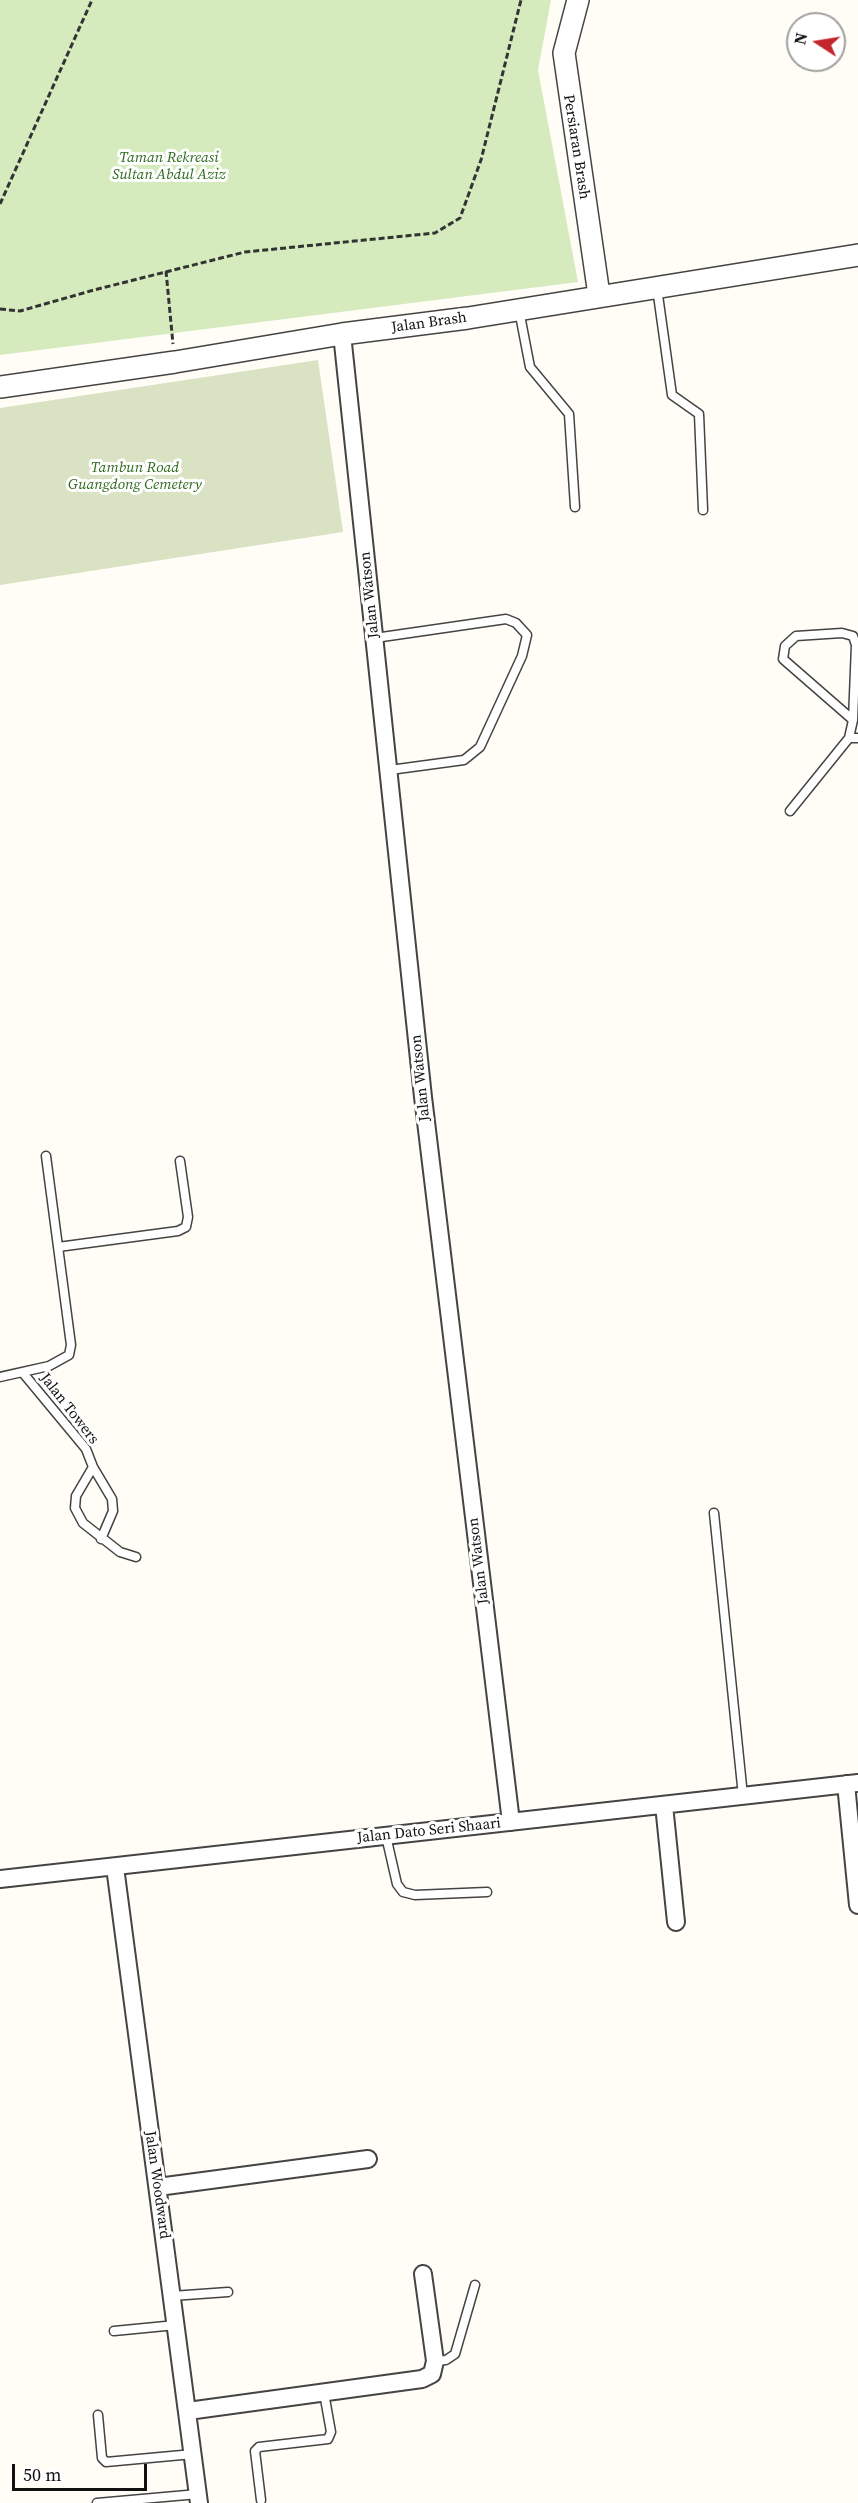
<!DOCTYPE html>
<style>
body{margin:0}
#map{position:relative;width:858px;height:2503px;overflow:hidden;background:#fffdf5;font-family:"Source Serif 4",serif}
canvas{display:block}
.north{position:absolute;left:786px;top:12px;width:60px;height:60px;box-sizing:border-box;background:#fff;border:2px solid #a0a0a0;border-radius:50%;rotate:282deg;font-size:16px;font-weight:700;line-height:24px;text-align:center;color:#111}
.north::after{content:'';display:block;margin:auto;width:21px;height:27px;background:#c4262e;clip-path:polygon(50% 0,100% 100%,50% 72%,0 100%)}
.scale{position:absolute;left:12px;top:2464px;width:135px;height:27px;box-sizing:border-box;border:3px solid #111;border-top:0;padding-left:8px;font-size:18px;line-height:21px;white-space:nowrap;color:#111;-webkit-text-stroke:4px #fff;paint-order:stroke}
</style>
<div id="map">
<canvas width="858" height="2503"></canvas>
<div class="north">N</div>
<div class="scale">50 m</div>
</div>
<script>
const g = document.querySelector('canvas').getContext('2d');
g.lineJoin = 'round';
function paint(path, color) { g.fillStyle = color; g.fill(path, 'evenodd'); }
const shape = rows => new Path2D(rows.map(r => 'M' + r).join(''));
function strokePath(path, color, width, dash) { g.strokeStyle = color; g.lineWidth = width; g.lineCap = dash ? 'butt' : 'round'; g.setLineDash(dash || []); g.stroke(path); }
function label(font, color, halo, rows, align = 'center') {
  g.font = font + ' "Source Serif 4",serif'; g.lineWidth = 6; g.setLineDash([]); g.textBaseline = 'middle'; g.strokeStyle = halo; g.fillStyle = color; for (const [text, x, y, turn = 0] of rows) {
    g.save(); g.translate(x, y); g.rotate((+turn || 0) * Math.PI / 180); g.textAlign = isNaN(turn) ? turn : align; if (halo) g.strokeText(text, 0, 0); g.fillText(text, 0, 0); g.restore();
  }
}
paint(shape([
 [0,0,551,0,538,70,578,282,0,355]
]), '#d5ebbd');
paint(shape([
 [318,360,343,532,0,585,0,408]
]), '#d9e3c4');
const service = shape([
 [657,288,672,395,699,414,703,510],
 [519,310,530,367,569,414,575,507],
 [375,638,506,619,516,623,527,635,522,656,480,747,464,760,390,770],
 [849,738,853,720,783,659,785,646,796,636,842,633,853,636,856,645,853,720],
 [790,811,849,738,858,738],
 [58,1247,178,1231,186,1227,188,1217,180,1161],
 [23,1373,86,1449,93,1467,76,1496,75,1508,83,1523,120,1552,136,1557],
 [0,1377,49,1366,69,1355,71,1345,46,1156],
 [93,1467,112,1499,113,1511,101,1539],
 [714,1513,743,1796],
 [386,1836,397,1884,403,1892,415,1895,487,1892],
 [172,2296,228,2292],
 [114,2331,176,2325],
 [435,2361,446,2360,455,2354,475,2285],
 [98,2415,102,2458,106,2462,193,2454],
 [261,2500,255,2451,259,2447,328,2439,331,2432,324,2393],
 [97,2503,198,2494]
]);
const minor = shape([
 [342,334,423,1097,511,1822],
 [846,1784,858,1905],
 [664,1805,676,1922],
 [115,1867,199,2503],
 [0,1879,858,1783],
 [158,2187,368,2159],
 [188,2411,422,2379,432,2374,435,2361,423,2274]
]);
const tertiary = shape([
 [578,0,564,53,599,295],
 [0,387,175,362,342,334,468,318,858,255]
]);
strokePath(service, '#444', 11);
strokePath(minor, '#444', 20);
strokePath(tertiary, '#444', 24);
strokePath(shape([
 [0,204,92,0],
 [166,271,173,344],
 [0,309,20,311,94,290,245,252,435,233,460,218,481,160,521,0]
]), '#333', 3, [6, 3]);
strokePath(service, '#fff', 8);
strokePath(minor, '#fff', 16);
strokePath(tertiary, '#fff', 21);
label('15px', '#111', '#fff', [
 ["Persiaran Brash",576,147,81],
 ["Jalan Brash",429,323,-8],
 ["Jalan Watson",370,595,-96],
 ["Jalan Watson",421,1078,-96],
 ["Jalan Towers",69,1409,52],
 ["Jalan Watson",479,1561,-97],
 ["Jalan Dato Seri Shaari",429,1831,-6],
 ["Jalan Woodward",157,2185,82]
]);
label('italic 15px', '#2f6b1f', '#fff', [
 ["Taman Rekreasi",169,158],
 ["Sultan Abdul Aziz",169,175],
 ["Tambun Road",135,468],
 ["Guangdong Cemetery",135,485]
]);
</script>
